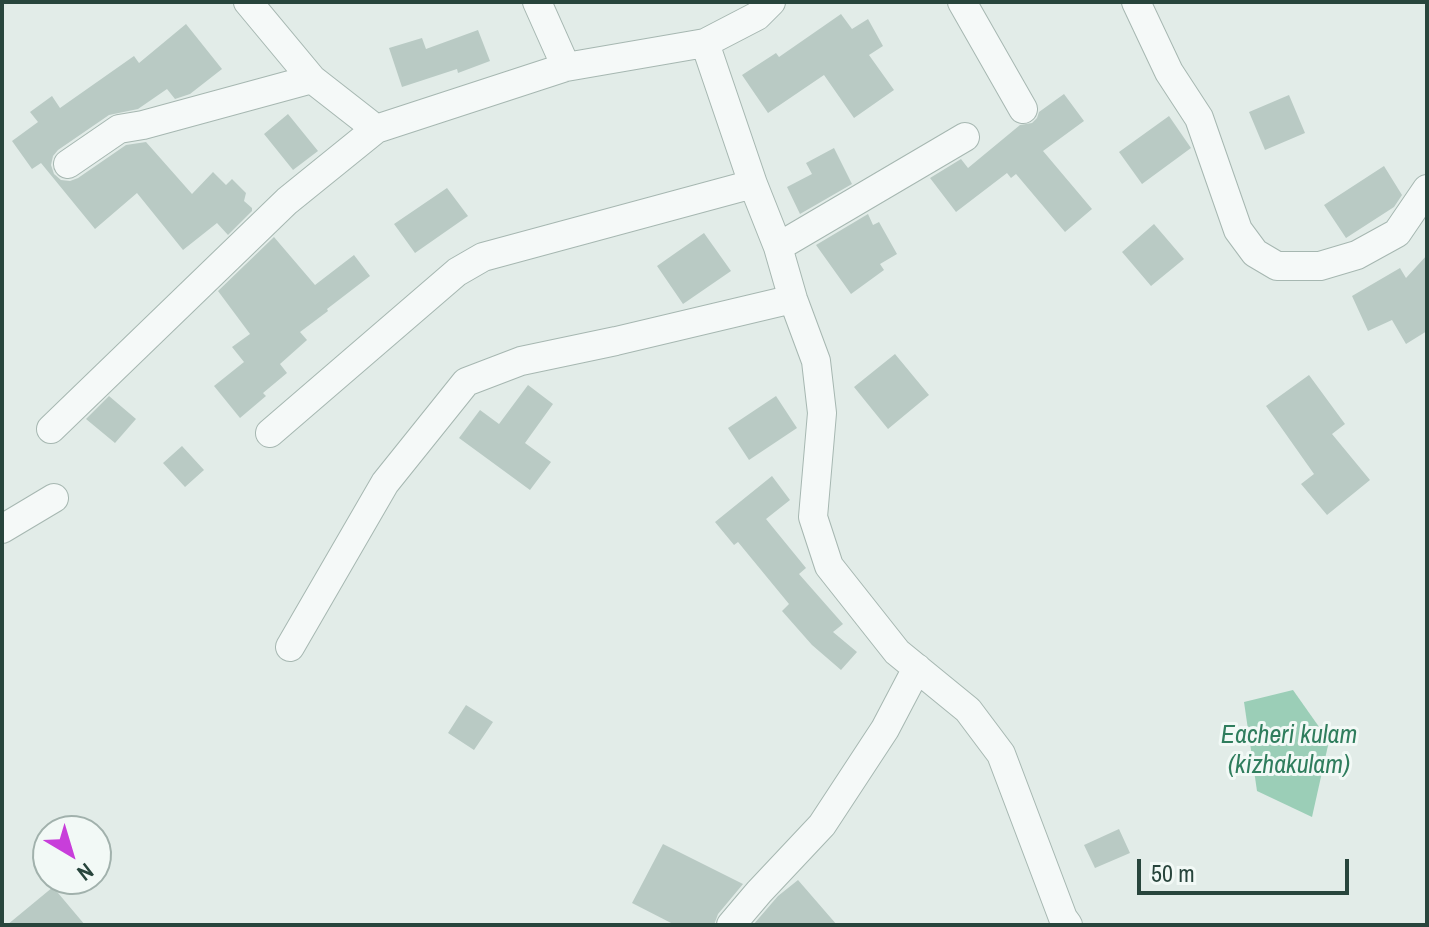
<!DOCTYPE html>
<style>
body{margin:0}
#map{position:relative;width:1429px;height:927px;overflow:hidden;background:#e2ece8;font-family:"Archivo Narrow",sans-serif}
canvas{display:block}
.frame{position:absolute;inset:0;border:4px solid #28453c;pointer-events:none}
.north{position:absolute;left:32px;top:815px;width:80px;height:80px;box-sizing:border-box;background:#f2f9f6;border:2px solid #a1b1ac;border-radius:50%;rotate:142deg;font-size:22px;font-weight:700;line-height:32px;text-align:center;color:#28453c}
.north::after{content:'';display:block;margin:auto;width:28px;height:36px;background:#c83eda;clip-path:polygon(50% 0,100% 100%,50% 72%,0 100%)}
.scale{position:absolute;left:1137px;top:859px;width:212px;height:36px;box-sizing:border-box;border:4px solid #28453c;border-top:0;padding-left:10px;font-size:24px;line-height:28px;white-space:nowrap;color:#28453c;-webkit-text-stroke:6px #f2f9f6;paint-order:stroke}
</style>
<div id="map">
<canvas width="1429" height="927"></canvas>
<div class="frame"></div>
<div class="north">N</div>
<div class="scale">50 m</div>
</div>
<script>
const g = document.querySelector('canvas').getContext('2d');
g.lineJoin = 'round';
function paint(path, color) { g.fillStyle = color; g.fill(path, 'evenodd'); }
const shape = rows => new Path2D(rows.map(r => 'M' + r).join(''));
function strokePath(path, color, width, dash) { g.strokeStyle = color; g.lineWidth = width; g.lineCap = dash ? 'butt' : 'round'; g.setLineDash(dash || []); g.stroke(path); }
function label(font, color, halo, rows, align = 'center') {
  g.font = font + ' "Archivo Narrow",sans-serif'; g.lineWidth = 6; g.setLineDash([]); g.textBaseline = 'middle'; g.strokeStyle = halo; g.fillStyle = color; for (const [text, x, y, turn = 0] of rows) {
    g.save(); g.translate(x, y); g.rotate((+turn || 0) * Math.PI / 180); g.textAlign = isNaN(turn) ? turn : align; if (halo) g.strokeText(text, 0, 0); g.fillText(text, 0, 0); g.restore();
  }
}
paint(shape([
 [1293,690,1329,741,1312,817,1257,791,1244,702]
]), '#9bceb7');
paint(shape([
 [841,14,852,29,868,19,883,46,869,55,894,90,854,118,824,75,768,113,742,75,776,53,779,57],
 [186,24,222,69,190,94,175,99,167,89,138,109,109,115,58,150,53,156,51,165,54,174,61,180,70,181,78,178,126,145,146,142,192,194,213,172,226,185,232,179,246,193,244,201,252,208,252,211,228,235,217,223,183,250,137,193,95,229,41,163,32,169,12,141,38,122,30,112,52,96,60,108,134,56,139,63],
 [478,30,490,61,458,73,457,69,402,87,389,48,422,38,426,49],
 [1064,94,1084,121,1043,151,1092,209,1065,232,1016,174,1011,178,1007,173,956,212,930,178,961,159,968,168,1020,125,1032,123,1037,118,1039,112],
 [1289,95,1305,133,1265,150,1249,112],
 [288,114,318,151,293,170,264,134],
 [1169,116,1191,148,1142,184,1119,152],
 [834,148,852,184,800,214,787,187,812,174,806,163],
 [1384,166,1402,195,1394,207,1346,238,1324,205],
 [447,188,468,216,415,253,394,224],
 [868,214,873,225,879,222,897,254,880,264,884,270,851,294,816,245],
 [1154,224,1184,259,1151,286,1122,252],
 [704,233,731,271,683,304,657,266],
 [274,237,315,285,354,255,370,276,327,309,328,311,300,332,307,340,280,364,287,373,263,393,266,396,240,418,214,386,244,362,232,347,250,334,218,291],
 [1427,255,1427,331,1406,344,1392,320,1368,331,1352,296,1400,268,1406,278],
 [895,354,929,395,888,429,854,387],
 [1309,375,1345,424,1332,434,1370,480,1327,515,1301,484,1314,474,1266,406],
 [528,385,553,404,525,443,551,462,530,490,459,438,480,410,499,424],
 [109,396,136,419,115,443,86,419],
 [776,396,797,428,749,460,728,428],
 [182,446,204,470,185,487,163,463],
 [772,476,790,500,766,519,806,568,799,574,843,624,833,632,857,652,841,670,812,645,782,611,789,604,738,542,734,545,715,522],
 [466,705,493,722,474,750,448,733],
 [1119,829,1130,853,1095,868,1084,845],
 [663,844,743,884,718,914,714,925,675,925,632,903],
 [798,880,837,925,753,925,778,896],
 [53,887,85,925,7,925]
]), '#b9cac4');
const minor = shape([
 [248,2,312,79,376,129,566,67,705,43,757,16,771,2],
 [537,2,566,67],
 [962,2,1023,109],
 [1136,2,1169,72,1199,118,1238,230,1255,253,1277,266,1320,266,1357,255,1397,233,1427,189],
 [705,43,753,184,778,247,793,299,816,361,822,413,813,517,829,566,897,652,968,710,1001,754,1063,918,1068,925],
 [68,164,119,129,143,125,312,79],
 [778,247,965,137],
 [51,429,287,201,376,129],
 [270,433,457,272,483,257,753,184],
 [2,529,54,498],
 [290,647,385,483,466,382,521,361,616,341,793,299],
 [731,925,759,892,822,825,885,729,917,668]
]);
strokePath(minor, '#a6b7b1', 30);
strokePath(minor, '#f5f9f8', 28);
label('italic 26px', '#2f7d5d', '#f2f9f6', [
 ["Eacheri kulam",1289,736],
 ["(kizhakulam)",1289,766]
]);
</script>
